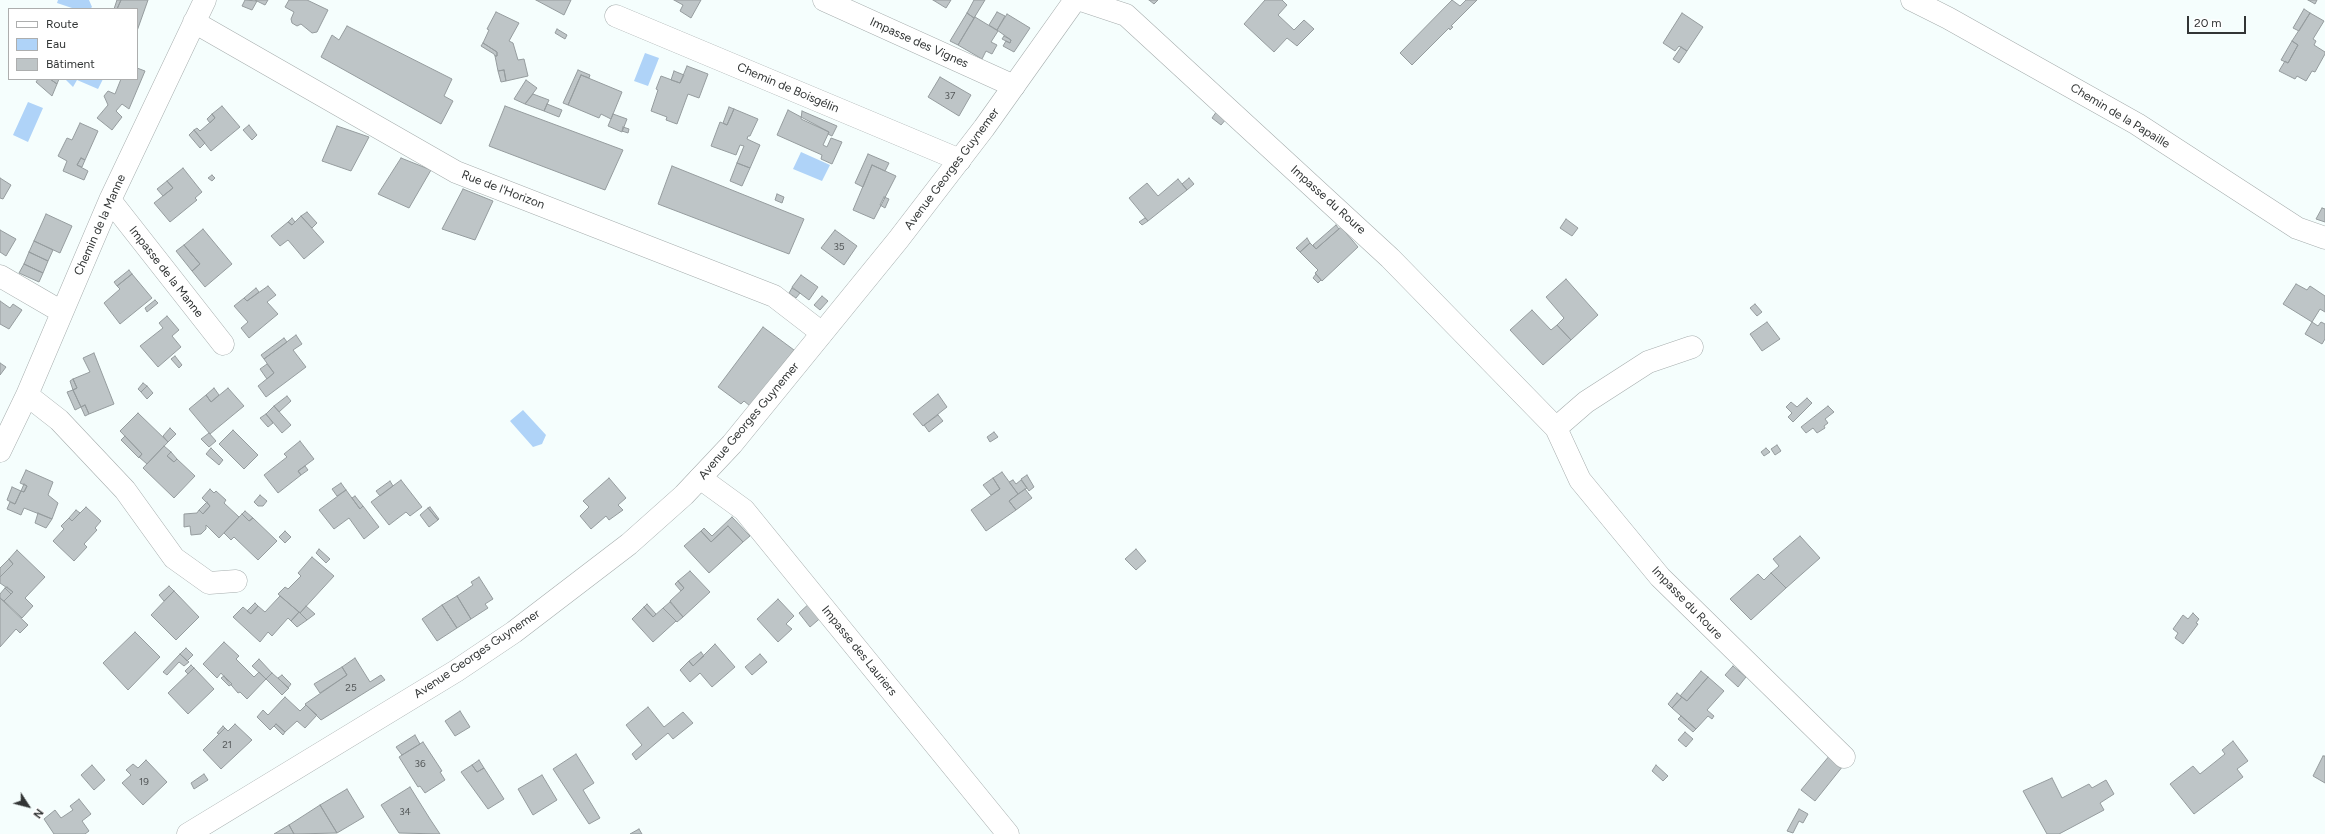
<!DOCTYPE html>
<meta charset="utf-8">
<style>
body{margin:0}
#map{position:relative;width:2325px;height:834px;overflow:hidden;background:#f5fefd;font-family:Figtree,sans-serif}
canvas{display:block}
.legend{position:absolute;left:8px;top:8px;width:130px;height:72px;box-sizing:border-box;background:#fff;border:1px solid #adaeae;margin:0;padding:5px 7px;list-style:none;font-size:12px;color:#323535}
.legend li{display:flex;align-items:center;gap:8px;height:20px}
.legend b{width:20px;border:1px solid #adaeae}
.north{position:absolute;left:8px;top:786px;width:40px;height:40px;-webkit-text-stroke:3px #fff;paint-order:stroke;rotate:126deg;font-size:11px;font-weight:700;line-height:16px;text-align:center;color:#323535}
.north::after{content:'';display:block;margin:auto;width:14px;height:18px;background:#323535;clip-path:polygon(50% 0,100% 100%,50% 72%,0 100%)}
.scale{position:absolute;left:2187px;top:16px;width:59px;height:18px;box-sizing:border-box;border:2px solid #323535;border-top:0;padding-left:5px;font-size:12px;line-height:14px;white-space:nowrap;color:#323535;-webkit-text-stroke:3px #fff;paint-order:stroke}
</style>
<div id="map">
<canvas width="2325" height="834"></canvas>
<ul class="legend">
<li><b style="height:5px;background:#fff"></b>Route</li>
<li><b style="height:11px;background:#afd3f8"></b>Eau</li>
<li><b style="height:11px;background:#bec5c7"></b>Bâtiment</li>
</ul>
<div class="north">N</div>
<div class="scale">20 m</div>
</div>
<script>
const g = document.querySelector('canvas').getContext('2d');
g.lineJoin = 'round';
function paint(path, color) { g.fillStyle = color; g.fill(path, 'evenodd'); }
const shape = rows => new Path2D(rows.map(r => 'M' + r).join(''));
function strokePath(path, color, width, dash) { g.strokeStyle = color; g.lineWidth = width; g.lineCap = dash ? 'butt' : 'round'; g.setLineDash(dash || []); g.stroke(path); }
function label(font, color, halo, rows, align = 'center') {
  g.font = font + ' Figtree,sans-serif'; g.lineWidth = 3; g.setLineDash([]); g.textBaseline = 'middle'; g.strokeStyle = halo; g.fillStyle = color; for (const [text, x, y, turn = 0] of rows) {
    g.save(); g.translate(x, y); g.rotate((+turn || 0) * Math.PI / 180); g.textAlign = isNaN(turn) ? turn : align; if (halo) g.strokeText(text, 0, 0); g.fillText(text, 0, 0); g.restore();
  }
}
paint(shape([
 [58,0,89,0,92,7,90,9,75,9,57,3],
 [645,53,659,58,648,86,634,81],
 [65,79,103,79,98,89,77,80,73,87],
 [28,102,43,108,28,142,13,135],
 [801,152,830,165,822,181,793,169],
 [523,410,546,435,542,444,533,447,510,421]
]), '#afd3f8');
const building = shape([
 [117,0,121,0,117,9,114,9,117,0],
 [121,0,148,0,137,31,137,9,117,9,121,0],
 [245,0,257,1,252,10,242,6,245,0],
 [255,0,268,0,265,5,255,0],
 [289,0,307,0,328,10,317,32,312,33,301,24,297,26,292,23,291,19,294,12,285,7,289,0],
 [536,0,571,0,564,15,536,0],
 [674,0,701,0,691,18,680,11,683,5,674,0],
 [933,0,951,0,946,8,933,0],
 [974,0,985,0,974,18,967,13,974,0],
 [1149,0,1158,0,1154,4,1149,0],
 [1265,0,1282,0,1287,5,1278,15,1294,30,1304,20,1314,29,1297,46,1287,38,1274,52,1244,24,1265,0],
 [1452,0,1460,6,1466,0,1477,0,1451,26,1453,27,1450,30,1449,28,1412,65,1400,53,1452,0],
 [2308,0,2317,0,2315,4,2308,0],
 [2304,9,2310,13,2299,31,2293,28,2304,9],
 [496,12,519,23,509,41,513,43,518,60,524,59,528,76,506,81,504,70,498,71,495,56,497,56,497,52,483,43,489,30,487,29,496,12],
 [997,12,1005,16,997,30,989,25,997,12],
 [967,13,974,18,958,45,950,41,967,13],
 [1682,13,1703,27,1687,51,1679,46,1675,51,1663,43,1682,13],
 [2310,13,2324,21,2313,39,2316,41,2314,45,2325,52,2325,54,2315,72,2312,71,2306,81,2297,76,2295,79,2279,71,2285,61,2288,63,2298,45,2292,41,2310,13],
 [1007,14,1030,28,1014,52,1003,46,1006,41,1010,43,1011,40,997,30,1007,14],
 [975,17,998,31,991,42,997,45,992,54,986,51,982,59,958,45,975,17],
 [347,26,452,79,444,96,453,101,441,124,321,57,332,35,339,40,347,26],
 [557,29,567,35,565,39,555,33,557,29],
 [1004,36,1011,40,1010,43,1002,39,1004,36],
 [2292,41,2298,45,2288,63,2281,60,2292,41],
 [483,43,497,52,497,56,495,56,494,54,481,46,483,43],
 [1681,47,1687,51,1679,63,1673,59,1681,47],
 [687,66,708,74,699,98,688,94,677,124,666,120,667,117,651,111,658,90,656,89,661,76,680,83,687,66],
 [137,68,145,71,129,109,122,104,116,111,122,117,112,130,97,118,108,105,104,96,108,91,115,94,121,79,137,79,137,68],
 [504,70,506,81,501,82,498,71,504,70],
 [578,70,590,75,589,78,581,75,568,105,563,103,578,70],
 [674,71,684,75,680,83,671,80,674,71],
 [581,75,622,92,611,119,601,114,599,118,568,105,581,75],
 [940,77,971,95,959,116,928,97,940,77],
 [38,79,50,79,57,84,52,96,36,82,38,79],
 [50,79,59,79,57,84,50,79],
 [526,80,537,88,525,104,514,99,526,80],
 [533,94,549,100,544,111,525,104,533,94],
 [547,104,562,110,559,117,544,111,547,104],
 [222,106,240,127,211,151,194,130,197,128,200,131,215,118,212,114,222,106],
 [505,106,623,150,605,190,489,146,505,106],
 [729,107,734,109,727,125,723,123,729,107],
 [734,109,758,119,750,136,748,136,747,139,760,145,750,168,737,163,744,146,740,145,736,155,711,146,720,122,727,125,734,109],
 [788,110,829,132,823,145,827,147,831,138,842,142,832,164,821,159,822,155,777,135,788,110],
 [802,111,837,126,832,136,828,134,829,132,801,119,802,111],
 [1217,111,1227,118,1221,125,1212,118,1217,111],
 [212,114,215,118,210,123,207,119,212,114],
 [613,114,627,119,622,132,608,126,613,114],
 [80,123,98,131,85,160,81,158,77,165,88,171,84,180,63,171,67,161,58,156,67,138,72,140,80,123],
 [249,125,257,135,252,140,243,130,249,125],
 [337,126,369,137,351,171,322,161,337,126],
 [623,127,629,129,628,133,622,131,623,127],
 [194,130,205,143,200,148,189,135,194,130],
 [868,154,889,163,885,171,872,165,863,187,855,183,868,154],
 [81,158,85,160,82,167,77,165,81,158],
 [401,158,431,170,409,208,378,194,401,158],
 [737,163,750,168,742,186,730,181,737,163],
 [872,165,896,176,874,219,853,210,872,165],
 [672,166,804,219,789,254,658,204,672,166],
 [183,168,202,192,195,198,197,200,170,222,154,203,173,188,167,181,183,168],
 [212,175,215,178,212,181,208,178,212,175],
 [0,178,11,185,3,199,0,198,0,178],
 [1189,178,1194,184,1187,190,1182,184,1189,178],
 [1178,179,1187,190,1148,221,1129,198,1147,183,1158,196,1178,179],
 [167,181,173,188,163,196,157,189,167,181],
 [463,189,493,201,475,240,442,229,463,189],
 [777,194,784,197,782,203,775,200,777,194],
 [884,197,889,199,885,208,880,205,884,197],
 [2322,208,2325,209,2325,222,2316,219,2322,208],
 [307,212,317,223,312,228,301,216,307,212],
 [46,214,72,226,60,253,34,241,46,214],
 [301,216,324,242,304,259,288,240,280,246,271,236,288,222,292,225,301,216],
 [292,218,295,222,292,225,288,222,292,218],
 [1145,218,1148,221,1142,225,1139,222,1145,218],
 [1566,219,1578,228,1572,236,1560,228,1566,219],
 [1336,225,1339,229,1316,249,1313,245,1336,225],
 [1341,227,1358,247,1322,281,1315,273,1318,270,1300,252,1310,243,1316,249,1341,227],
 [203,229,232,264,205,287,192,271,200,264,184,245,203,229],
 [0,230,16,239,6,256,0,252,0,230],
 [835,230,857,246,844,265,821,248,835,230],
 [1307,238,1310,243,1300,252,1296,248,1307,238],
 [34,241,53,250,48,261,29,252,34,241],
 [184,245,200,264,192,271,176,251,184,245],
 [29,252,48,261,43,273,24,264,29,252],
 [24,264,43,273,39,282,19,273,24,264],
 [129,270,132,274,117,286,114,282,129,270],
 [132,274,152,298,120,324,104,303,120,289,117,286,132,274],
 [1316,274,1321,280,1318,283,1313,278,1316,274],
 [801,275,818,287,809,300,792,287,801,275],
 [1566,279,1598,315,1571,340,1557,325,1564,318,1546,297,1566,279],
 [2296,284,2307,290,2310,286,2325,296,2325,312,2320,309,2312,322,2283,304,2296,284],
 [268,286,276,295,267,302,278,314,249,338,241,328,248,322,234,306,244,298,247,301,268,286],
 [256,288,259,292,247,301,244,298,256,288],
 [792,288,800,293,796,298,789,293,792,288],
 [822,296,828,301,820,310,814,305,822,296],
 [155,300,158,303,147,312,145,308,155,300],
 [0,301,10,308,13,304,22,310,9,329,0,324,0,301],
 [1755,304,1762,312,1757,316,1750,308,1755,304],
 [1532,310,1551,330,1557,325,1571,340,1543,365,1510,330,1532,310],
 [167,316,179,330,172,336,181,347,158,367,140,346,163,328,159,323,167,316],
 [1767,322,1780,339,1762,351,1750,334,1767,322],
 [2312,322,2318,326,2321,322,2325,324,2325,339,2322,344,2305,334,2312,322],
 [763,327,794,350,750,406,744,401,741,404,718,387,763,327],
 [296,335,302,344,293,350,306,367,266,397,258,386,274,373,264,359,296,335],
 [284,338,287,342,264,359,261,355,284,338],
 [94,353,114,404,89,414,85,405,81,407,73,390,77,388,73,379,90,372,83,358,94,353],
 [175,356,182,365,179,368,171,359,175,356],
 [0,363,6,367,0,375,0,363],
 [267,364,274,373,267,379,260,369,267,364],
 [73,379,77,388,73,390,70,381,73,379],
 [143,383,147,386,141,392,138,389,143,383],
 [147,386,153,393,147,399,141,392,147,386],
 [214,388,219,395,211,402,206,395,214,388],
 [228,388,244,406,210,434,189,409,206,395,211,402,228,388],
 [73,390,81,407,75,410,67,392,73,390],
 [938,394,947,407,923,426,913,414,938,394],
 [287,396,291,401,279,412,274,406,287,396],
 [1807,398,1812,403,1793,422,1788,417,1792,413,1786,407,1791,402,1797,407,1807,398],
 [85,405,89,414,85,416,81,407,85,405],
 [274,406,291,425,282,433,266,414,274,406],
 [1828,406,1834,412,1825,419,1828,423,1824,426,1825,428,1817,433,1813,428,1806,433,1801,427,1828,406],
 [138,413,168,442,147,464,139,457,142,454,120,431,138,413],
 [266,414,273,423,268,427,260,418,266,414],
 [938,415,943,421,929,432,924,425,938,415],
 [170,428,176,434,168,442,163,436,170,428],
 [233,430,258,455,244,469,219,444,233,430],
 [994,432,998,437,990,442,987,437,994,432],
 [209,433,216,441,209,447,201,439,209,433],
 [125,436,142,454,139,458,121,440,125,436],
 [300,441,314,459,298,471,301,475,278,493,264,475,287,457,284,454,300,441],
 [1777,445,1781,451,1775,455,1771,449,1777,445],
 [164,446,171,452,167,456,174,462,177,459,195,476,174,498,143,468,164,446],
 [211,448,223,460,219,465,206,454,211,448],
 [1766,448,1770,452,1764,456,1761,452,1766,448],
 [171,452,177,459,174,462,167,456,171,452],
 [305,466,308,470,301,475,298,471,305,466],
 [26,470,53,482,48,495,58,503,52,519,24,508,21,515,7,509,10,502,15,504,21,491,24,492,27,486,20,483,26,470],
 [1002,472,1018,494,1009,501,1016,510,986,531,971,510,1000,489,993,478,1002,472],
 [1027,475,1034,487,1029,491,1021,479,1027,475],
 [609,478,626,498,618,505,623,510,609,520,606,516,591,529,580,516,589,507,583,501,609,478],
 [993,478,1000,489,991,495,983,485,993,478],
 [401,480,422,507,410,516,406,512,389,525,371,502,401,480],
 [1013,480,1016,484,1021,480,1027,488,1018,494,1009,482,1013,480],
 [390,481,393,486,380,496,376,491,390,481],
 [341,483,346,490,337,496,332,489,341,483],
 [24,484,27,486,24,492,21,491,24,484],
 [12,487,21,491,15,504,7,500,12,487],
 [210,489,214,493,216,491,226,500,224,503,239,517,219,538,206,525,206,529,201,534,191,535,190,526,184,527,184,514,197,513,199,510,203,514,210,506,202,498,210,489],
 [1025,489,1032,498,1016,510,1009,501,1025,489],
 [346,490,360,509,363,506,379,527,364,539,349,518,334,529,319,510,346,490],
 [260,495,267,501,263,506,258,506,254,502,260,495],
 [355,496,363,506,360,509,352,498,355,496],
 [207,502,210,506,203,514,199,510,207,502],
 [86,507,101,521,95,528,97,530,84,544,87,547,74,561,53,541,64,529,61,526,69,518,72,521,86,507],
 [430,507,439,519,438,520,428,508,430,507],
 [428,508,438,520,429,527,420,515,428,508],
 [76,510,80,513,72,521,69,518,76,510],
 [245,511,253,518,249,521,242,514,245,511],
 [38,513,52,519,46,528,35,523,38,513],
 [242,514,249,521,253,518,277,541,258,560,234,537,231,540,224,533,242,514],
 [732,517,750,536,743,542,728,526,711,542,701,531,704,528,712,536,732,517],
 [728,526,743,542,709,573,684,546,701,531,711,542,728,526],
 [285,531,291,537,285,543,279,537,285,531],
 [1800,536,1820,558,1786,588,1771,573,1779,566,1773,559,1800,536],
 [319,549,330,559,326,563,316,553,319,549],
 [1136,549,1146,561,1136,570,1125,559,1136,549],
 [17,550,45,577,25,598,33,606,22,618,4,601,13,592,0,583,0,577,13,564,9,559,17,550],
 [312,557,334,576,300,613,278,594,285,587,288,589,301,576,298,573,312,557],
 [9,559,13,564,0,577,0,568,9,559],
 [690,571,710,592,683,617,670,601,684,588,678,581,690,571],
 [1771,573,1786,588,1751,620,1730,599,1758,574,1764,580,1771,573],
 [479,577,493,599,485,604,488,608,471,619,457,596,473,585,471,582,479,577],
 [678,581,684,588,681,591,675,584,678,581],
 [169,586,174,591,164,601,159,595,169,586],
 [7,587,13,592,11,594,5,588,7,587],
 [5,588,11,594,4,601,0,598,0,594,5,588],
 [174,591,199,617,176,640,151,615,174,591],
 [280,596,299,612,291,621,288,618,272,636,268,632,260,642,233,617,243,607,251,614,258,606,265,612,280,596],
 [457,596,471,619,457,628,442,605,457,596],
 [0,598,28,625,20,633,16,629,0,647,0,598],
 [778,599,794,616,786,624,792,629,778,642,757,619,778,599],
 [812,601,824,615,810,627,799,613,812,601],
 [670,602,683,617,677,622,663,608,670,602],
 [255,603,258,606,251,614,247,611,255,603],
 [647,604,656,614,653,617,644,607,647,604],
 [442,605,457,628,437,641,422,619,442,605],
 [306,606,315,614,307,620,300,613,306,606],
 [644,607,653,617,663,608,676,621,653,642,632,619,644,607],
 [299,612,307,620,297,627,291,621,299,612],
 [2193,613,2199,619,2196,623,2198,624,2183,644,2175,638,2178,633,2173,629,2183,615,2188,619,2193,613],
 [135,632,160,657,128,690,103,663,135,632],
 [224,642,239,656,236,659,254,677,259,672,266,679,247,699,240,692,238,693,221,673,217,678,203,664,224,642],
 [715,644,735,667,712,687,700,673,690,682,680,670,689,661,693,666,715,644],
 [186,648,193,655,187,661,180,654,186,648],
 [701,652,704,656,693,666,689,661,701,652],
 [180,654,189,662,184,666,179,662,167,675,163,672,180,654],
 [760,654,767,662,752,675,745,667,760,654],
 [355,658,370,682,381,675,385,680,321,720,305,704,347,675,342,667,355,658],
 [259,659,272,673,266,679,252,666,259,659],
 [191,665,194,668,188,674,185,671,191,665],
 [1733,666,1746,677,1738,687,1725,675,1733,666],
 [342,667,347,675,320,693,314,684,342,667],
 [194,668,214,689,188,714,168,693,194,668],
 [1701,671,1708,677,1687,701,1680,696,1701,671],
 [272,673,289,688,282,695,266,679,272,673],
 [282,675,291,684,288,688,278,678,282,675],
 [224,676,232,684,229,686,221,678,224,676],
 [1708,677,1724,691,1707,710,1714,716,1712,719,1708,716,1696,729,1672,708,1682,697,1687,701,1708,677],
 [1677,693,1682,697,1672,708,1668,704,1677,693],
 [285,697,300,711,306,705,317,715,305,728,297,721,285,732,276,724,270,730,257,717,263,710,268,715,285,697],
 [648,707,664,727,683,712,693,723,673,739,668,733,636,760,632,754,642,745,626,725,648,707],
 [460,711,470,727,455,736,445,721,460,711],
 [1681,716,1696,729,1693,732,1678,719,1681,716],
 [235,724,252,740,221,769,203,750,225,728,228,731,235,724],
 [276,724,285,732,283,735,274,726,276,724],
 [223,726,225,728,219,734,217,733,223,726],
 [1685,732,1693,739,1686,747,1678,740,1685,732],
 [415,735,420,744,402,755,396,747,415,735],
 [2233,741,2248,761,2237,769,2243,777,2194,814,2170,784,2193,766,2200,774,2225,754,2222,750,2233,741],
 [423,742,442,771,440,772,445,780,425,793,420,786,418,787,399,757,423,742],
 [576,754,594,783,583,790,600,818,589,824,553,769,576,754],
 [1830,755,1843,766,1815,801,1801,790,1830,755],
 [2323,756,2325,756,2325,783,2313,776,2323,756],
 [146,760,167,782,143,805,122,783,131,775,126,770,133,764,138,768,146,760],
 [479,760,484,768,477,772,472,765,479,760],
 [92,765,105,780,94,790,81,775,92,765],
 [472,765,477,772,484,768,504,799,488,809,461,772,472,765],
 [1656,765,1668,776,1663,781,1652,771,1656,765],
 [204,774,208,780,194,789,191,783,204,774],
 [542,775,557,800,533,815,518,789,542,775],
 [2052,778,2062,798,2089,784,2092,788,2106,780,2114,794,2100,803,2104,810,2059,834,2047,834,2023,791,2052,778],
 [410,787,430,819,440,834,399,833,381,805,410,787],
 [347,789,364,817,337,833,320,805,347,789],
 [79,799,91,814,82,821,89,831,85,834,54,834,44,819,55,810,61,818,73,810,70,806,79,799],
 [320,805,337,833,294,834,289,825,320,805],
 [1799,809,1808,814,1803,823,1799,821,1793,833,1787,831,1799,809],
 [289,825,294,834,274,834,289,825],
 [639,829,642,834,630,834,639,829]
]);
paint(building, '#bec5c7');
strokePath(building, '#959c9e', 1);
const minor = shape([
 [824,0,1014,86],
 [1081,0,1126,15,1390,258,1556,428,1580,480,1660,577,1844,757],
 [1912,0,1948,18,2137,124,2297,228,2325,238],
 [616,16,960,160],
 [194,22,456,172,774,296,822,333],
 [110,200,223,344],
 [0,276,62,312],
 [27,395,59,420,125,490,174,558,209,583,236,581],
 [1556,428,1586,402,1648,362,1692,347],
 [0,451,27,395,110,200,205,0],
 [700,478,744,510,1008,834]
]);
const major = shape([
 [188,834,456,671,514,632,629,544,684,495,732,444,898,240,984,128,1075,0]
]);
strokePath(minor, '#a6adad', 23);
strokePath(major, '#a6adad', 23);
strokePath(minor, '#fff', 22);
strokePath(major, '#fff', 22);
label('10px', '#55595a', null, [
 ["37",950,96],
 ["35",839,247],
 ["25",351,688],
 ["21",227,745],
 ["36",420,764],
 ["19",144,782],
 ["34",405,812]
]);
label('12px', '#323535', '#fff', [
 ["Impasse des Vignes",919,43,24],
 ["Chemin de Boisgélin",788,88,23],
 ["Chemin de la Papaille",2120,116,31],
 ["Avenue Georges Guynemer",952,169,-53],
 ["Rue de l'Horizon",503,190,21],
 ["Impasse du Roure",1328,200,42],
 ["Chemin de la Manne",100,225,-66],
 ["Impasse de la Manne",166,272,52],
 ["Avenue Georges Guynemer",749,421,-50],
 ["Impasse du Roure",1687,603,46],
 ["Impasse des Lauriers",859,651,51],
 ["Avenue Georges Guynemer",477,654,-34]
]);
</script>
